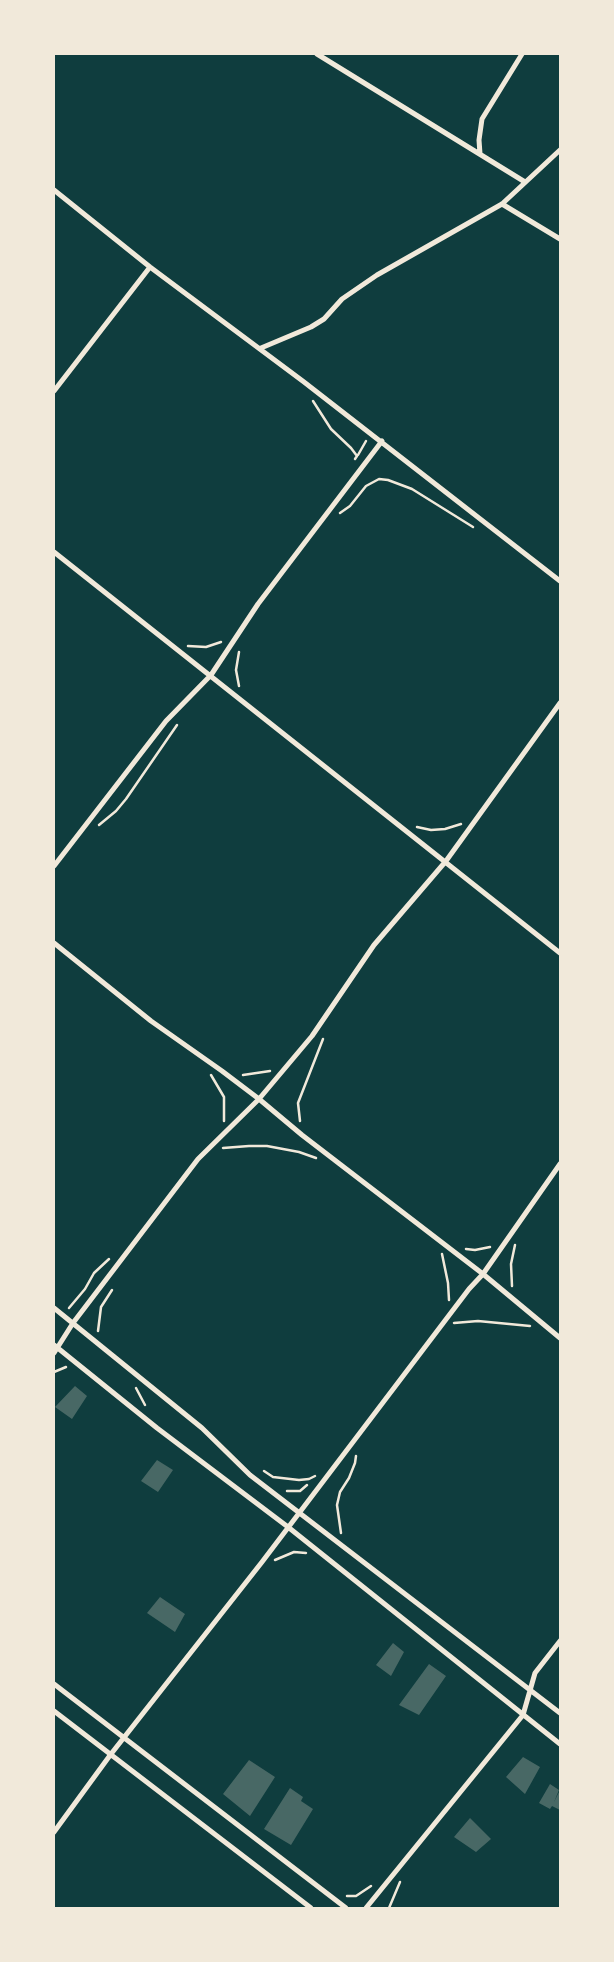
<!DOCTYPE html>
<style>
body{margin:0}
#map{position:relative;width:614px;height:1962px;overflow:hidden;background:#0f3d3e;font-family:Arial,sans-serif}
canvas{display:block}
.frame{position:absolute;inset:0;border:55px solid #f1e9da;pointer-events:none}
</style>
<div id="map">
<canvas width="614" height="1962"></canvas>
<div class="frame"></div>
</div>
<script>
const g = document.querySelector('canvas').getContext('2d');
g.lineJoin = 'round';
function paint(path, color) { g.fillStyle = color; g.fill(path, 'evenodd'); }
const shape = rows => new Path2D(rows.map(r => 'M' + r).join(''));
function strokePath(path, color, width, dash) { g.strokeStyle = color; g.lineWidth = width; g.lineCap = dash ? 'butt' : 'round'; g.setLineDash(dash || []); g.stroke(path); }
paint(shape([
 [75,1386,87,1396,72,1419,55,1407],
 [157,1460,173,1470,158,1492,141,1481],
 [160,1597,185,1614,175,1632,147,1613],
 [393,1643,404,1652,391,1676,376,1665],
 [429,1664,446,1676,419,1715,399,1705],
 [523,1757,540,1767,525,1794,506,1777],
 [249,1760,275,1777,250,1816,223,1794],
 [550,1784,559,1790,554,1802,560,1790,560,1810,552,1806,550,1809,539,1803],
 [290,1788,303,1797,301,1801,313,1809,291,1845,264,1829],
 [470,1818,491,1839,476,1852,454,1837]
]), '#486865');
strokePath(shape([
 [313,401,331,429,351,448,357,456,355,459],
 [358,455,366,441],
 [340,513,350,506,366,486,379,479,388,480,412,489,473,527],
 [188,646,206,647,221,642],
 [239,686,236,670,239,652],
 [99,825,116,811,126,799,177,725],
 [417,827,431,830,445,829,461,824],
 [211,1075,224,1097,224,1121],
 [243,1075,270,1071],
 [300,1121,298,1103,323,1039],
 [223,1148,249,1146,267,1146,299,1152,316,1158],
 [466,1249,475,1250,490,1247],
 [442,1254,448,1283,449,1300],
 [512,1286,511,1264,515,1245],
 [69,1308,85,1289,94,1273,109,1259],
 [454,1323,478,1321,530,1326],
 [98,1331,101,1307,112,1290],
 [54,1372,66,1367],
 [136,1388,145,1405],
 [264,1471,273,1477,299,1480,309,1479,315,1476],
 [287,1491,300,1491,307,1485],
 [341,1533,337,1505,340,1492,349,1478,355,1463,356,1456],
 [275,1560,294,1552,306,1553],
 [347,1896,356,1896,371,1886],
 [389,1908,400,1882]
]), '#f1e9da', 2.5);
strokePath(shape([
 [317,54,525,182],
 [480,154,479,140,482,119,522,54],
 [54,190,150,267,304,382,560,581],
 [502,204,560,239],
 [261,348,311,327,324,319,342,299,377,275,502,204,560,150],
 [54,391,150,267],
 [54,552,560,953],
 [54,866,166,721,211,675,258,604,382,441],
 [54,943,151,1021,222,1071,259,1099,302,1135,483,1274,560,1338],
 [54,1308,202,1428,250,1475,560,1713],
 [54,1345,157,1428,288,1527,560,1744],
 [54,1353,73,1323,198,1159,259,1099,312,1036,374,945,446,861,560,703],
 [54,1684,346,1908],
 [54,1711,311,1908],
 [54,1832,111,1754,262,1562,469,1289,483,1274,560,1164],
 [366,1908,523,1715,535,1673,560,1641]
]), '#f1e9da', 5);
</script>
